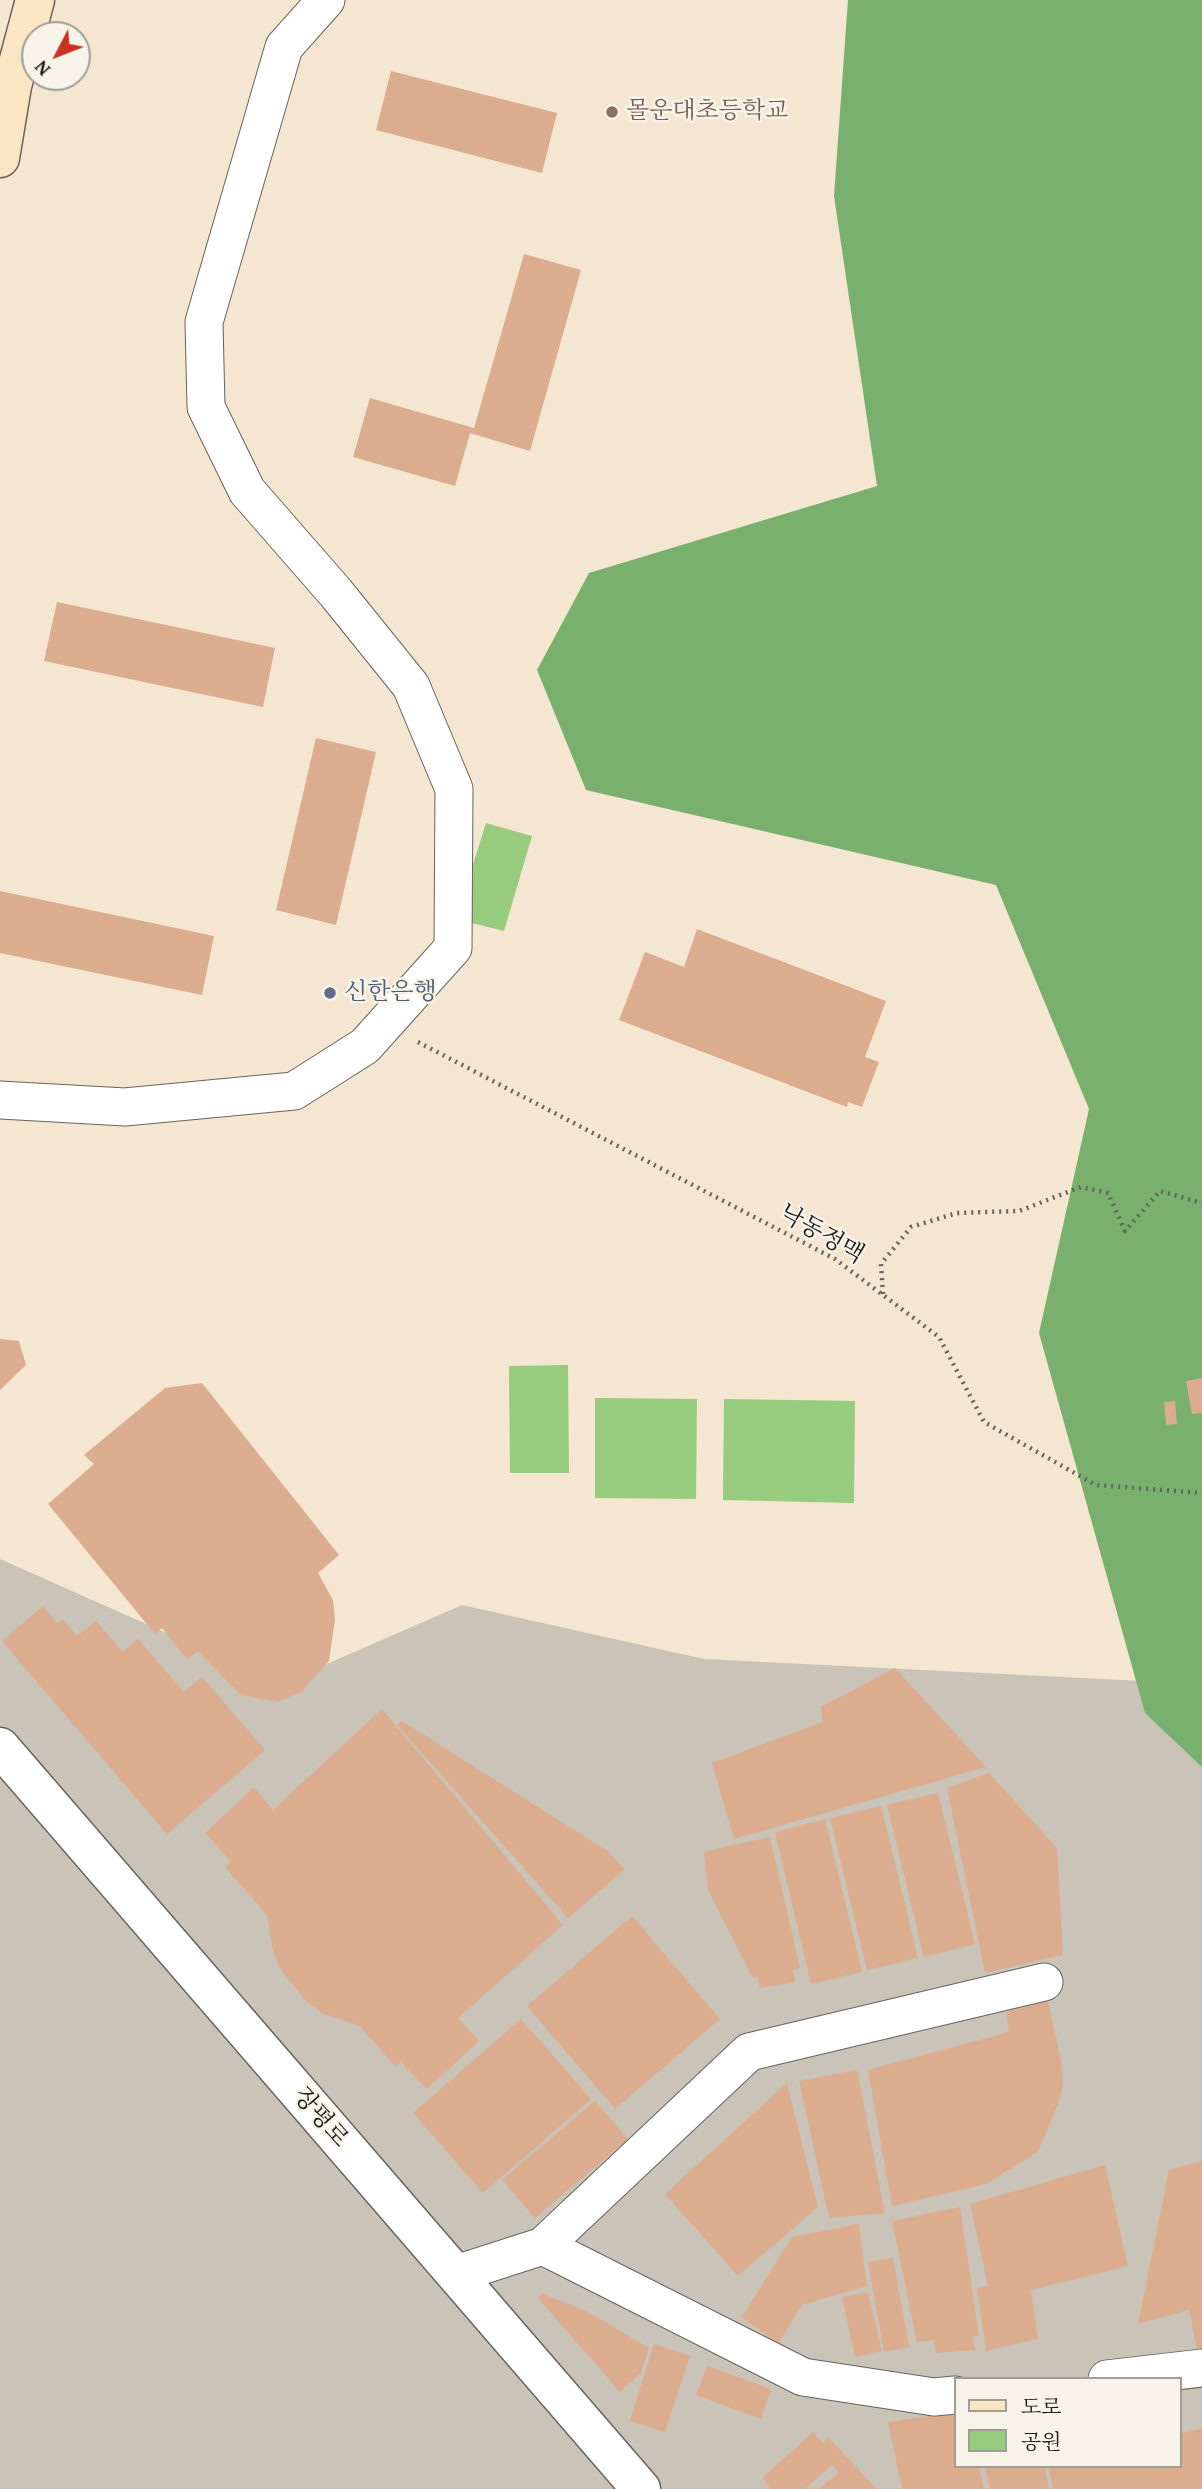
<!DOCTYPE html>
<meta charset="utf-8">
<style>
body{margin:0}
#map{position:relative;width:1202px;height:2489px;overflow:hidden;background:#f4e6d0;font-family:"Gentium Book Plus","Noto Serif KR",serif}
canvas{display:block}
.legend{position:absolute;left:954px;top:2377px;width:228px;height:91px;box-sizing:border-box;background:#f7f3e8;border:2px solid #9f9d96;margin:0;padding:9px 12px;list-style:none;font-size:21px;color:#1c1c1c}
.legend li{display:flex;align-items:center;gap:14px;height:35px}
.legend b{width:35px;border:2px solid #9f9d96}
.north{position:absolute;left:21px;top:21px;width:70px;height:70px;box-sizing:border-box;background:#f7f3e8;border:2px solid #9f9d96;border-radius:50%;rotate:228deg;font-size:19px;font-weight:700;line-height:28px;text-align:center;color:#1c1c1c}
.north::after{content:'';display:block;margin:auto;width:24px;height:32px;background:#c8321e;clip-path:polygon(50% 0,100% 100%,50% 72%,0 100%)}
</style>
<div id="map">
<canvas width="1202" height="2489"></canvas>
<ul class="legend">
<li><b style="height:9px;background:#fbe6c4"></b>도로</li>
<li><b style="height:19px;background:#97cc7e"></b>공원</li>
</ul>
<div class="north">N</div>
</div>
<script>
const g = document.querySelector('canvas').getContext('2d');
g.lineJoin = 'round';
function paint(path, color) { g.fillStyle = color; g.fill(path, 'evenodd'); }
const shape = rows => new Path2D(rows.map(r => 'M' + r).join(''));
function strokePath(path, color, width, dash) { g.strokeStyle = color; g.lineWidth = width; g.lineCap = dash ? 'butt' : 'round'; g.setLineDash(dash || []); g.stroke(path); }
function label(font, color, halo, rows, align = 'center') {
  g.font = font + ' "Gentium Book Plus","Noto Serif KR",serif'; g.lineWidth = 5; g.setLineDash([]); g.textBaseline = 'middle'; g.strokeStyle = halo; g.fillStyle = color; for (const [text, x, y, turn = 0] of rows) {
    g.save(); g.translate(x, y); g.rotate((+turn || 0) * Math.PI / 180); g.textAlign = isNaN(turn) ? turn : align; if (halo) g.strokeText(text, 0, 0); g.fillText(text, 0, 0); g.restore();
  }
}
paint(shape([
 [0,1559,281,1684,462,1605,704,1659,1202,1684,1202,2489,0,2489],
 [955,2379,1179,2379,1179,2466,955,2466]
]), '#cac3b8');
paint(shape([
 [486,823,532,836,504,931,456,919],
 [568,1365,569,1473,510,1473,509,1366],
 [595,1398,697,1399,696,1499,595,1498],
 [724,1399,855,1401,854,1503,723,1500]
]), '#97cc7e');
paint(shape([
 [848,0,1202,0,1202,1767,1145,1713,1039,1333,1089,1109,996,885,586,790,537,670,589,573,877,486,834,196]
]), '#79b06d');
paint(shape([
 [391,71,557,113,542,173,376,130],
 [524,254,581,270,530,451,470,433,455,486,353,457,370,398,474,428],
 [57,602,275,648,263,707,44,661],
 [316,738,376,752,336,925,276,910],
 [0,891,214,936,202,995,0,953],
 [697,929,886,1001,865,1057,879,1062,862,1107,848,1102,847,1107,619,1020,645,952,684,967],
 [0,1339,19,1341,26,1365,0,1390],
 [1202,1378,1202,1413,1192,1414,1186,1381],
 [202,1383,339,1555,318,1573,333,1600,335,1620,329,1661,301,1692,279,1702,241,1695,198,1651,187,1659,162,1628,155,1634,48,1504,94,1464,84,1455,165,1388],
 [1175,1401,1177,1424,1166,1425,1164,1402],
 [43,1606,57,1623,62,1619,77,1636,96,1621,123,1652,138,1639,184,1692,202,1677,265,1750,167,1834,2,1641],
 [895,1668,986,1767,734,1839,712,1763,823,1722,821,1707],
 [382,1709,563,1925,458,2018,479,2041,427,2089,401,2062,395,2066,360,2026,324,2014,306,2001,281,1970,273,1951,267,1915,225,1867,231,1862,205,1833,254,1787,273,1810],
 [402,1721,609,1852,624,1870,568,1918,397,1725],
 [989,1773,1057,1848,1063,1955,985,1973,947,1788],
 [938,1793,975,1944,924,1957,887,1805],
 [881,1806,918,1958,867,1970,830,1818],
 [825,1819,862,1972,811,1984,775,1832],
 [770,1837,800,1968,793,1970,795,1982,760,1988,757,1976,753,1978,708,1890,704,1852],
 [632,1916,720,2019,615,2109,527,2006],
 [1048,2001,1061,2060,1063,2085,1060,2099,1038,2152,986,2184,892,2206,868,2070,1009,2032,1006,2012],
 [521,2019,591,2099,483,2193,413,2113],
 [857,2070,885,2213,829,2218,799,2081],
 [787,2083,818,2207,738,2276,665,2194],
 [595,2101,628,2139,535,2218,502,2180],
 [1202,2161,1202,2353,1198,2354,1189,2310,1138,2324,1169,2170],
 [1105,2165,1128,2266,1031,2290,1038,2339,986,2351,977,2288,988,2286,970,2204],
 [960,2207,979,2336,973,2336,975,2350,936,2353,934,2340,917,2342,892,2221],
 [859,2224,867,2286,802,2305,778,2344,742,2317,792,2237],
 [893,2258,909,2347,884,2352,868,2262],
 [868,2292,882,2351,855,2357,842,2297],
 [543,2294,588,2312,649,2348,641,2373,620,2392,537,2297],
 [654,2344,690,2356,665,2432,630,2421],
 [707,2366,771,2389,761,2419,696,2395],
 [955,2412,955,2466,979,2466,984,2489,902,2489,888,2422],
 [1202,2428,1202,2489,1053,2489,1048,2466,1179,2466,1179,2434],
 [813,2432,823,2443,829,2438,877,2489,819,2489,839,2473,832,2465,805,2489,771,2489,762,2478],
 [985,2466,1044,2466,1049,2489,990,2489]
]), '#dcac8f');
const minor = shape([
 [0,1100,125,1107,294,1091,365,1046,453,948,454,789,411,686,336,593,247,491,206,407,204,322,284,47,326,0],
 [543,2246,749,2052,1044,1982],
 [456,2274,543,2246,803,2377,934,2397,955,2395],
 [1107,2379,1202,2368]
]);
const tertiary = shape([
 [0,1747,641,2489]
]);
const secondary = shape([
 [0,158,12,86,35,0]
]);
strokePath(minor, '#68635b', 39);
strokePath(tertiary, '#68635b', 41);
strokePath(secondary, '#68635b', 41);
strokePath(shape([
 [418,1042,835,1259,939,1337,984,1422,1096,1485,1202,1493],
 [883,1294,881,1264,911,1227,957,1213,1019,1211,1081,1187,1108,1193,1125,1231,1160,1191,1202,1203]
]), '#68635b', 4.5, [2, 5]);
strokePath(minor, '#fff', 37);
strokePath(tertiary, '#fff', 38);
strokePath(secondary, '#fbe6c4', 38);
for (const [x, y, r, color] of [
 [612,112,7,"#8d6e63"],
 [330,993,7,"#5c6f8a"]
]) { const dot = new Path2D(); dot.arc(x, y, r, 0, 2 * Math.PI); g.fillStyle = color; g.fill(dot); strokePath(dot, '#f7f3e8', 2.5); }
label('24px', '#785e54', '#f7f3e8', [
 ["몰운대초등학교",626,112]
], 'left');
label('24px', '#4e5e75', '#f7f3e8', [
 ["신한은행",344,993]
], 'left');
label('24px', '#1c1c1c', '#f7f3e8', [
 ["낙동정맥",821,1235,30],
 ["장평로",320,2118,49]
]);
</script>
